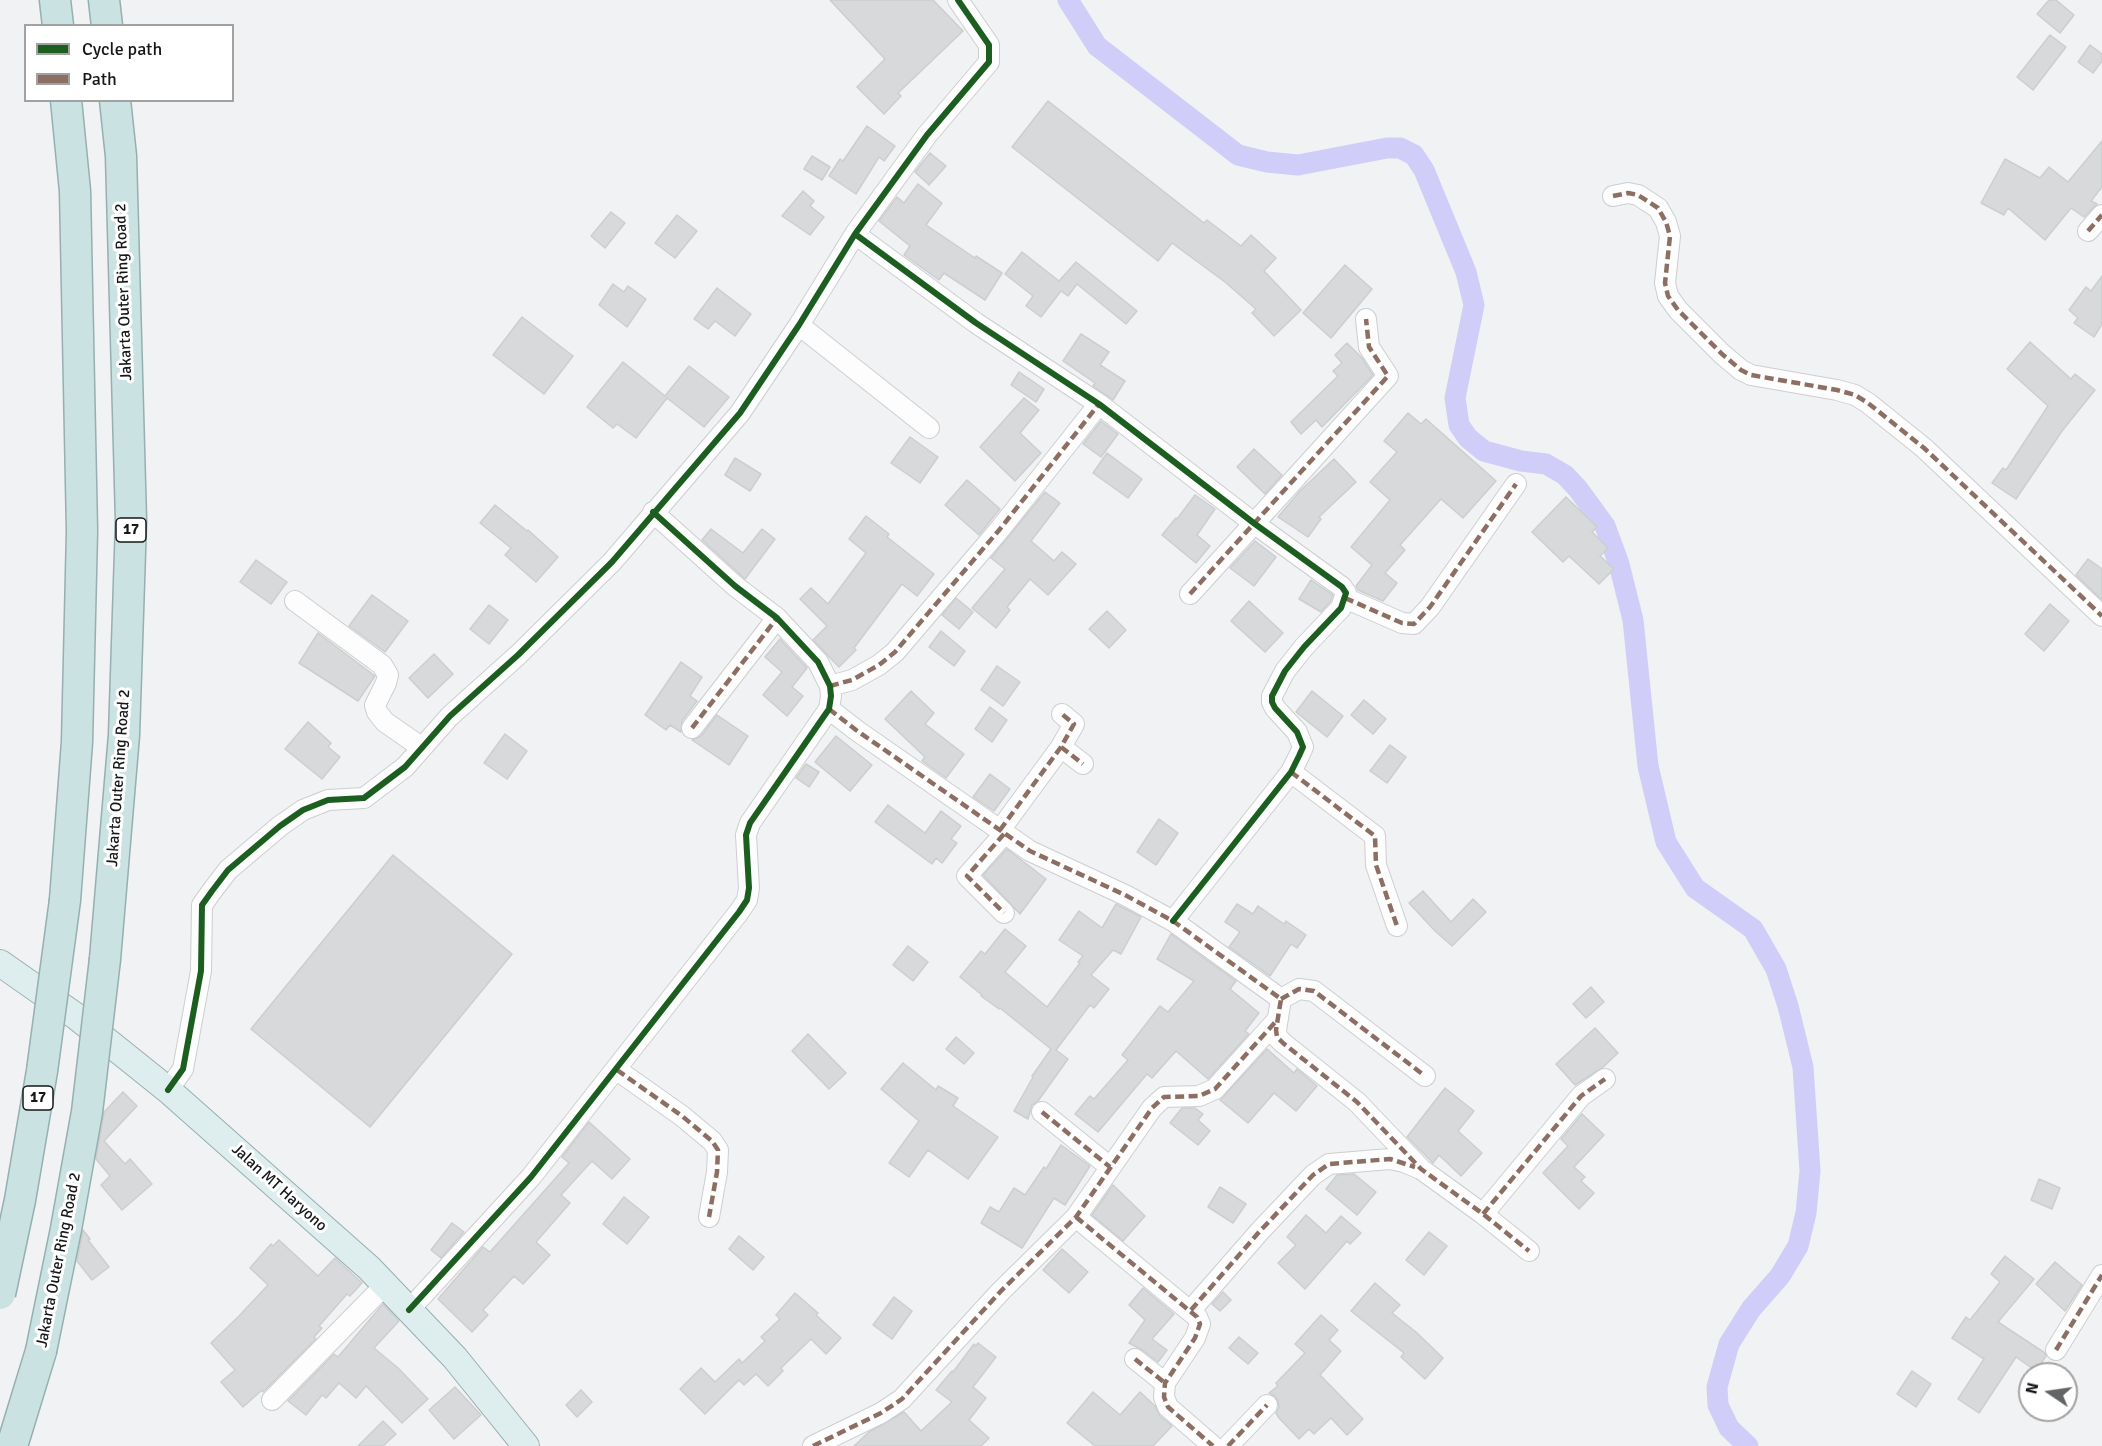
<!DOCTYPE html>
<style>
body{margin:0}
#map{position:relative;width:2102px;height:1446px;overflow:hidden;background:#f0f2f4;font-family:Signika,sans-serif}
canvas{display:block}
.legend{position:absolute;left:24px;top:24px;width:210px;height:78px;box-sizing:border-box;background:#fff;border:2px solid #a2a2a3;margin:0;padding:8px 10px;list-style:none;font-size:18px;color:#161718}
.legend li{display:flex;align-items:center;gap:12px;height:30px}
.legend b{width:30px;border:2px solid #a2a2a3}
.north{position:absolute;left:2018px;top:1362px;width:60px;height:60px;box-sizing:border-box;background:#fff;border:2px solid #a2a2a3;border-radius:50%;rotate:283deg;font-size:16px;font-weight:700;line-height:24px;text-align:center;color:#161718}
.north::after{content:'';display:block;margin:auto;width:21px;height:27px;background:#626465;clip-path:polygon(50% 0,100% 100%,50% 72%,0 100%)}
</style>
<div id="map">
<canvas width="2102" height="1446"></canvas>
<ul class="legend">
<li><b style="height:8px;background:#1b5e20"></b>Cycle path</li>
<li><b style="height:8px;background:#8d6e63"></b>Path</li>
</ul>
<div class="north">N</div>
</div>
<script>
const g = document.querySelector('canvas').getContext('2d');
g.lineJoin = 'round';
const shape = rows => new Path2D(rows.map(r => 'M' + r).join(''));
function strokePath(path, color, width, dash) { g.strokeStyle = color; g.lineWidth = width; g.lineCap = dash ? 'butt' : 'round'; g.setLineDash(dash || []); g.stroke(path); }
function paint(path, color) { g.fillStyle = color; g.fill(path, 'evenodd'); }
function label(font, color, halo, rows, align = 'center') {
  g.font = font + ' Signika,sans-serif'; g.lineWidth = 6; g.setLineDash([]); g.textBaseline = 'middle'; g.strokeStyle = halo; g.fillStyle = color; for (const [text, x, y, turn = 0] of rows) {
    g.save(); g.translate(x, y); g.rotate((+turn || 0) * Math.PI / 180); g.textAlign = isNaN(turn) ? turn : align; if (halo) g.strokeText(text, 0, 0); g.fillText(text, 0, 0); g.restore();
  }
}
strokePath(shape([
 [1068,0,1097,46,1238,155,1267,162,1298,165,1387,148,1400,148,1414,155,1424,170,1466,272,1474,305,1455,398,1459,425,1468,438,1484,451,1521,461,1546,464,1565,475,1578,489,1605,526,1619,564,1633,620,1648,766,1666,842,1695,888,1753,929,1776,969,1788,1006,1803,1067,1810,1171,1806,1213,1798,1246,1780,1276,1751,1309,1729,1344,1717,1387,1718,1405,1729,1428,1748,1446]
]), '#d0cef9', 21);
const building = shape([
 [830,0,933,0,963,31,898,93,901,96,884,114,857,87,885,59,830,0],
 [2049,0,2056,0,2074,15,2060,33,2037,14,2049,0],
 [2050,35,2066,47,2033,90,2017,77,2050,35],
 [2090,45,2102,54,2102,61,2093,73,2078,62,2090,45],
 [1048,101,1204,223,1207,220,1241,246,1251,235,1276,258,1264,271,1301,310,1274,336,1252,313,1256,309,1225,282,1172,243,1158,261,1012,147,1048,101],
 [867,126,895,146,884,161,879,157,856,194,829,176,840,159,843,161,867,126],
 [2102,141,2102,187,2091,201,2097,204,2084,217,2071,208,2045,240,2008,208,2004,215,1981,203,2005,159,2040,178,2049,167,2068,182,2102,141],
 [930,153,946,166,929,185,915,172,930,153],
 [812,156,830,167,822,180,804,169,812,156],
 [918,184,942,203,926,225,975,258,976,256,1002,273,985,300,944,273,939,280,904,255,910,246,879,221,897,197,904,203,918,184],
 [803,191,814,201,810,206,824,217,810,235,782,216,803,191],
 [611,212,625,223,605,248,591,236,611,212],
 [677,215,697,231,675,258,655,243,677,215],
 [1022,252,1059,281,1076,262,1137,311,1126,324,1077,284,1068,296,1061,291,1041,317,1026,306,1033,296,1005,274,1022,252],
 [1345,265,1372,289,1331,338,1303,313,1345,265],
 [2102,276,2102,324,2094,337,2074,323,2078,318,2069,310,2086,287,2091,291,2102,276],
 [613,284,624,292,628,286,646,299,627,327,599,305,613,284],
 [717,288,751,314,735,336,715,321,708,329,694,319,717,288],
 [522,317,573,356,544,394,493,355,522,317],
 [1081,334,1109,352,1100,365,1125,381,1113,400,1093,386,1095,383,1063,361,1081,334],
 [2030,342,2071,379,2075,374,2095,390,2062,431,2016,499,1992,483,2003,468,2006,470,2048,406,2007,369,2030,342],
 [1347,343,1362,358,1373,375,1322,427,1316,420,1301,434,1291,422,1338,376,1333,371,1342,363,1335,355,1347,343],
 [623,362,665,396,689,366,729,397,704,427,667,398,636,438,617,424,613,428,587,407,623,362],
 [1019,372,1044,389,1036,402,1011,385,1019,372],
 [1024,398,1039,410,1020,433,1041,453,1015,481,980,447,1024,398],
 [1408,413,1421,424,1426,419,1496,481,1463,518,1441,499,1400,545,1405,550,1385,573,1397,583,1383,601,1358,590,1356,586,1372,565,1351,547,1390,500,1370,482,1397,452,1384,441,1408,413],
 [1101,421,1118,434,1101,457,1083,444,1101,421],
 [910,437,938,457,920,483,891,463,910,437],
 [1254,449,1282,475,1265,494,1237,467,1254,449],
 [1107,453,1142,479,1128,498,1093,473,1107,453],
 [735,458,761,474,750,491,725,475,735,458],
 [1334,459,1356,482,1319,517,1321,519,1308,537,1278,517,1300,491,1334,459],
 [967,480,1000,509,979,535,945,505,967,480],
 [1045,492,1060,503,1031,541,1054,561,1062,552,1076,564,1048,595,1030,579,1007,607,1010,610,996,628,972,608,1005,569,991,558,1045,492],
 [1195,495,1215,509,1197,535,1210,546,1196,563,1162,535,1176,518,1177,519,1195,495],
 [1566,497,1597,527,1592,532,1608,548,1600,556,1614,569,1599,584,1569,556,1563,562,1532,532,1566,497],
 [495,505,527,531,528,530,558,557,536,582,505,555,511,548,480,523,495,505],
 [866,516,889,534,887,537,934,574,917,596,902,584,854,648,856,650,839,667,813,640,827,626,800,599,811,588,828,604,866,553,849,539,866,516],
 [711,529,743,553,762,529,775,539,745,579,702,540,711,529],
 [1255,541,1276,557,1254,586,1230,568,1255,541],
 [2088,559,2102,569,2102,600,2076,575,2088,559],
 [256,560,287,582,271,604,240,582,256,560],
 [1311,580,1333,595,1330,602,1321,612,1299,599,1311,580],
 [372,595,408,621,385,652,349,626,372,595],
 [956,598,973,612,959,629,942,615,956,598],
 [1249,601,1283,633,1265,652,1231,621,1249,601],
 [2050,604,2069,621,2044,651,2025,634,2050,604],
 [489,605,508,620,489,644,470,629,489,605],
 [1107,611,1126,630,1109,648,1089,629,1107,611],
 [941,631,965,651,954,666,929,647,941,631],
 [318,633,375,676,358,701,299,663,318,633],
 [780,639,807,668,792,687,803,696,787,716,763,695,782,672,765,657,780,639],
 [434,654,453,674,428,698,409,678,434,654],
 [681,662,702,677,690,696,697,701,682,721,681,732,670,725,666,730,645,715,681,662],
 [997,666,1020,682,1003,706,981,690,997,666],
 [911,691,934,713,925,724,964,754,946,778,922,761,925,757,885,719,911,691],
 [1312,691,1343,716,1327,737,1296,712,1312,691],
 [1364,700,1386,719,1373,734,1351,715,1364,700],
 [990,707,1007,720,992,742,975,729,990,707],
 [717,715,748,736,729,765,692,740,701,736,717,715],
 [308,722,331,743,328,747,340,757,322,779,285,749,308,722],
 [505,734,527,751,507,779,484,763,505,734],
 [836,736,872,765,850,791,815,762,836,736],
 [1390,745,1406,757,1387,783,1370,771,1390,745],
 [806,764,819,772,809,787,796,778,806,764],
 [990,774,1010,789,994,811,973,797,990,774],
 [888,805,925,833,941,811,961,826,951,839,957,843,942,863,936,858,932,864,875,822,888,805],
 [1159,819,1178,833,1156,865,1137,852,1159,819],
 [1007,849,1046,879,1020,914,983,875,1007,849],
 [393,855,512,954,370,1127,251,1029,393,855],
 [1423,891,1451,922,1473,899,1486,912,1452,946,1435,931,1409,903,1423,891],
 [1116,904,1141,917,1121,954,1113,950,1091,975,1109,989,1094,1008,1090,1005,1056,1050,1068,1059,1038,1101,1032,1105,1028,1119,1014,1111,1033,1077,1032,1076,1051,1049,1000,1008,999,1009,981,996,982,995,960,977,981,951,985,954,1005,929,1026,946,1005,972,1047,1007,1080,963,1078,962,1083,956,1059,940,1079,911,1102,928,1116,904],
 [1237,904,1253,914,1258,906,1284,924,1286,921,1306,935,1297,948,1291,944,1270,976,1229,947,1240,932,1225,922,1237,904],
 [1171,934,1236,981,1230,989,1259,1013,1245,1031,1249,1034,1208,1079,1176,1051,1152,1078,1147,1074,1098,1132,1075,1114,1090,1096,1094,1099,1128,1060,1122,1055,1160,1006,1168,1012,1194,981,1157,959,1171,934],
 [908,946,928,962,913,981,893,965,908,946],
 [1591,987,1604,1002,1586,1018,1573,1004,1591,987],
 [1595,1028,1618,1053,1602,1068,1575,1085,1556,1064,1595,1028],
 [808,1034,846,1073,829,1089,792,1051,808,1034],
 [956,1037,974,1053,964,1064,946,1049,956,1037],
 [1267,1049,1294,1073,1297,1069,1317,1086,1296,1111,1274,1093,1248,1123,1220,1100,1267,1049],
 [903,1063,936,1090,938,1086,958,1098,953,1106,998,1137,968,1179,928,1150,909,1177,889,1163,919,1121,881,1089,903,1063],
 [1445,1088,1474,1111,1458,1131,1482,1153,1461,1176,1439,1155,1433,1163,1407,1137,1445,1088],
 [123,1092,137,1106,104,1141,125,1164,130,1159,152,1184,122,1210,101,1185,110,1176,96,1159,104,1112,123,1092],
 [1182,1108,1195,1108,1203,1114,1198,1120,1210,1131,1198,1145,1170,1123,1182,1108],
 [1582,1114,1604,1135,1574,1167,1585,1177,1581,1181,1594,1193,1579,1209,1543,1173,1568,1146,1561,1139,1582,1114],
 [589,1122,630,1159,612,1179,592,1161,561,1195,570,1203,536,1242,550,1255,523,1284,514,1276,483,1310,488,1315,472,1332,438,1299,483,1247,490,1252,569,1163,562,1157,589,1122],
 [1061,1145,1090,1166,1065,1205,1054,1198,1022,1248,981,1223,990,1207,999,1212,1014,1188,1025,1195,1044,1167,1046,1169,1061,1145],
 [1354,1174,1376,1192,1357,1215,1326,1189,1337,1175,1354,1174],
 [2039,1179,2060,1188,2052,1209,2031,1200,2039,1179],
 [1113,1185,1145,1216,1123,1241,1092,1215,1113,1185],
 [1220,1187,1246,1204,1233,1223,1208,1207,1220,1187],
 [624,1197,649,1217,627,1244,603,1224,624,1197],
 [1306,1215,1326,1233,1341,1216,1361,1233,1350,1244,1347,1241,1305,1289,1278,1263,1296,1245,1287,1237,1306,1215],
 [452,1223,464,1232,441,1258,431,1250,452,1223],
 [83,1230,90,1239,88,1240,109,1267,92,1280,77,1261,83,1230],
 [1429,1232,1447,1246,1424,1275,1406,1260,1429,1232],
 [739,1236,764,1257,753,1270,729,1249,739,1236],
 [279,1240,318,1276,335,1258,362,1283,350,1296,347,1294,319,1326,322,1328,314,1337,316,1339,263,1392,262,1390,243,1407,221,1382,235,1370,211,1343,239,1316,268,1285,250,1268,271,1244,273,1246,279,1240],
 [1062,1249,1088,1272,1069,1293,1043,1270,1062,1249],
 [2005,1256,2034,1279,1998,1322,2045,1353,2046,1356,2036,1371,2016,1357,1979,1413,1958,1399,1984,1359,1952,1338,1966,1317,1970,1320,2000,1282,1991,1274,2005,1256],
 [2055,1262,2082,1285,2065,1311,2036,1284,2055,1262],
 [1375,1283,1400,1305,1392,1313,1416,1332,1443,1358,1425,1379,1401,1357,1404,1353,1351,1311,1375,1283],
 [1143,1288,1174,1314,1152,1339,1167,1350,1158,1362,1142,1350,1129,1343,1145,1320,1129,1305,1143,1288],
 [1223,1292,1231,1300,1220,1311,1212,1304,1223,1292],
 [795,1293,818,1313,816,1315,841,1338,826,1354,811,1339,781,1368,783,1371,768,1386,756,1374,744,1385,739,1380,705,1414,680,1389,701,1368,715,1382,739,1359,742,1363,765,1341,761,1337,780,1319,776,1315,795,1293],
 [894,1297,912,1311,892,1339,873,1325,894,1297],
 [383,1304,399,1321,374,1348,398,1368,428,1399,402,1423,366,1386,356,1398,339,1383,326,1398,322,1395,306,1415,288,1401,334,1354,338,1357,383,1304],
 [1321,1315,1338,1330,1329,1340,1341,1351,1320,1375,1363,1419,1347,1435,1331,1418,1314,1434,1309,1429,1299,1439,1279,1418,1276,1413,1279,1407,1278,1401,1275,1396,1269,1393,1278,1386,1276,1383,1305,1353,1295,1344,1321,1315],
 [1239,1337,1258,1353,1248,1364,1229,1348,1239,1337],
 [978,1343,996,1357,973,1387,986,1398,969,1420,989,1438,981,1446,854,1446,869,1432,904,1412,921,1431,952,1402,936,1390,952,1371,953,1372,974,1344,976,1346,978,1343],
 [1912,1371,1931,1384,1916,1407,1897,1394,1912,1371],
 [455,1387,481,1415,454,1439,429,1410,455,1387],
 [581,1390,592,1402,577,1417,566,1405,581,1390],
 [1093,1392,1120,1415,1140,1392,1155,1406,1160,1416,1172,1426,1153,1446,1095,1446,1067,1423,1093,1392],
 [383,1421,396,1434,383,1446,358,1446,383,1421]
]);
paint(building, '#d7d9da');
strokePath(building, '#cccecf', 1.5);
const minor = shape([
 [1613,196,1628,193,1638,195,1658,208,1666,222,1670,236,1665,283,1668,296,1678,310,1722,354,1741,370,1751,375,1837,390,1855,395,1868,403,1924,448,2102,616],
 [2088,231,2102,215],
 [855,234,976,323,1099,404,1255,524,1342,587,1346,593,1341,608,1304,647,1285,671,1272,696,1272,702,1275,708,1297,732,1303,747,1299,756,1291,772,1173,921],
 [799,325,929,428],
 [1190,594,1388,376,1369,347,1366,319],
 [1345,598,1402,623,1414,624,1430,607,1516,484],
 [295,601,382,665,388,675,386,683,375,705,377,712,385,722,421,747],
 [830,686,852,680,879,665,895,652,1000,529,1099,404],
 [829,709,856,730,1030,851,1125,895,1173,921,1281,999,1276,1030,1277,1037,1283,1043,1357,1102,1421,1169,1483,1214,1529,1251],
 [692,728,777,618],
 [1061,747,1083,764],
 [1291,772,1375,836,1376,865,1397,926],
 [1000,830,1061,747,1074,724,1062,714],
 [1004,834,967,876,1004,913],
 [1281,999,1299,989,1314,991,1425,1076],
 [617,1070,682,1116,712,1141,718,1150,717,1172,709,1217],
 [168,1090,183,1069,201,971,202,905,212,891,228,870,280,826,303,810,328,800,364,798,405,767,450,716,518,655,612,562,740,413,799,325,855,234,927,135,989,62,989,45,958,0],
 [1042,1112,1110,1167],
 [1483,1214,1581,1096,1605,1079],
 [1076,1217,1197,1317,1200,1324,1195,1338,1165,1383,1164,1397,1168,1407,1213,1446],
 [409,1310,531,1177,739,912,747,900,749,888,746,835,750,823,829,709,831,696,830,686,818,662,777,618,735,586,653,512],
 [1191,1310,1260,1231,1313,1175,1329,1164,1390,1159,1404,1162,1418,1168],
 [2056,1350,2102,1275],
 [1135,1359,1165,1383],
 [272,1400,386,1284],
 [813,1446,881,1413,902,1399,1001,1291,1076,1217,1152,1108,1164,1097,1199,1096,1215,1089,1278,1019],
 [1228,1446,1267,1405]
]);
const major = shape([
 [0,963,77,1017,168,1090,369,1268,455,1358,526,1446]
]);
const highway = shape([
 [55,0,58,26],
 [104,0,107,26],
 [65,900,77,742,82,531,75,191,66,100],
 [105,959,124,735,131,521,121,156,115,100],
 [12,1446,41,1351]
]);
strokePath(minor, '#cdced0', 22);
strokePath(major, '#96afb0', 28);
strokePath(highway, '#96afb0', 33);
strokePath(minor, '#fdfdfd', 20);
strokePath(major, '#deeded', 26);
strokePath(highway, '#cae2e1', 30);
const highwayBridge = shape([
 [0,1294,20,1200,42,1071,65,900],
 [41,1351,66,1229,87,1112,105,959]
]);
strokePath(highwayBridge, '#96afb0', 33, []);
strokePath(highwayBridge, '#cae2e1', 30);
strokePath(shape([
 [1613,196,1628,193,1638,195,1658,208,1666,222,1670,236,1665,283,1668,296,1678,310,1722,354,1741,370,1751,375,1837,390,1855,395,1868,403,1924,448,2102,616],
 [2088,231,2102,215],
 [1190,594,1388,376,1369,347,1366,319],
 [1345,598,1402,623,1414,624,1430,607,1516,484],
 [830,686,852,680,879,665,895,652,1000,529,1099,404],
 [829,709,856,730,1030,851,1125,895,1173,921,1281,999,1276,1030,1277,1037,1283,1043,1357,1102,1421,1169,1483,1214,1529,1251],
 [692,728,777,618],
 [1061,747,1083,764],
 [1291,772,1375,836,1376,865,1397,926],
 [1000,830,1061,747,1074,724,1062,714],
 [1004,834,967,876,1004,913],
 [1281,999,1299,989,1314,991,1425,1076],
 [617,1070,682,1116,712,1141,718,1150,717,1172,709,1217],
 [1042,1112,1110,1167],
 [1483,1214,1581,1096,1605,1079],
 [1076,1217,1197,1317,1200,1324,1195,1338,1165,1383,1164,1397,1168,1407,1213,1446],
 [1191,1310,1260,1231,1313,1175,1329,1164,1366,1161,1390,1159,1415,1167],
 [2056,1350,2102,1275],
 [1135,1359,1165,1383],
 [813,1446,881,1413,902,1399,1001,1291,1076,1217,1152,1108,1164,1097,1199,1096,1215,1089,1278,1019],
 [1228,1446,1267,1405]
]), '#8d6e63', 4.5, [9, 4.5]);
strokePath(shape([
 [855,234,976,323,1099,404,1255,524,1342,587,1346,593,1341,608,1304,647,1285,671,1272,696,1272,702,1275,708,1297,732,1303,747,1299,756,1291,772,1173,921],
 [168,1090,183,1069,201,971,202,905,212,891,228,870,280,826,303,810,328,800,364,798,405,767,450,716,518,655,612,562,740,413,799,325,855,234,927,135,989,62,989,45,958,0],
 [409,1310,531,1177,739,912,747,900,749,888,746,835,750,823,829,709,831,696,830,686,818,662,777,618,735,586,653,512]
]), '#1b5e20', 6);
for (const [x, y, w] of [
 [131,530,30],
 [38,1098,30]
]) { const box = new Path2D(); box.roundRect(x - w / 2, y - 12, w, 24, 4.5); g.fillStyle = '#fff'; g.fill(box); strokePath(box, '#161718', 1.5); }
label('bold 15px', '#161718', null, [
 ["17",131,530],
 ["17",38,1098]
]);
label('16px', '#161718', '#fff', [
 ["Jakarta Outer Ring Road 2",124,292,-92],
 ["Jakarta Outer Ring Road 2",119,778,-86],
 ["Jalan MT Haryono",279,1188,42],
 ["Jakarta Outer Ring Road 2",59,1260,-79]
]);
</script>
